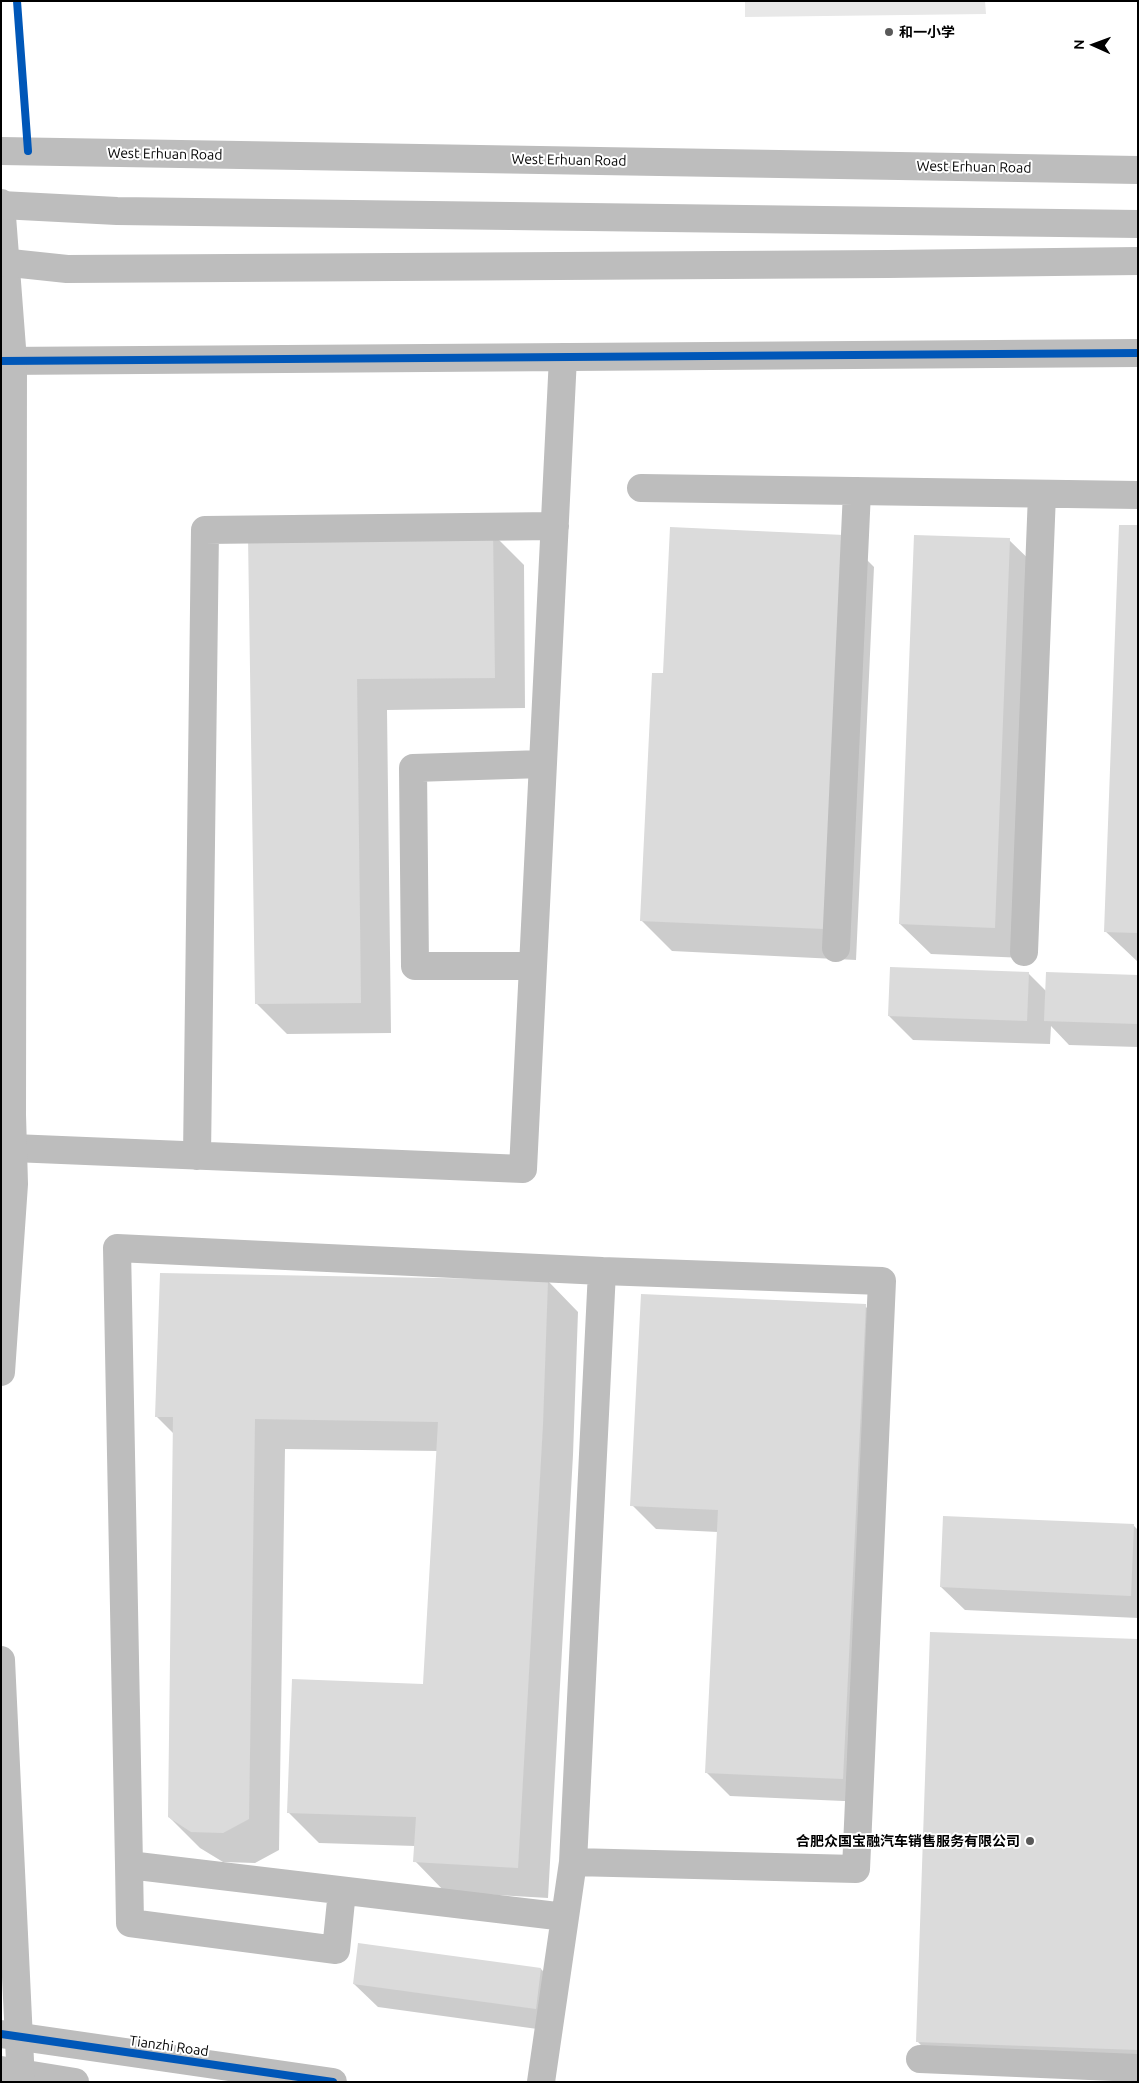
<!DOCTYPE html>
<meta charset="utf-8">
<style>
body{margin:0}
#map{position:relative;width:1139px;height:2083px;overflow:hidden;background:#fff;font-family:Ubuntu,sans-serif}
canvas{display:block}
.frame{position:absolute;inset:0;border:2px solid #000;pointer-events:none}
.north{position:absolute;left:1069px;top:20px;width:50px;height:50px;-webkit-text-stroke:4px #fff;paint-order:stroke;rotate:272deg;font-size:14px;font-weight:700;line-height:20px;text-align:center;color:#000}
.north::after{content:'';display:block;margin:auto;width:18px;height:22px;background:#000;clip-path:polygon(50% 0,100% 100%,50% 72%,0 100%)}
</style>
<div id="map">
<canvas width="1139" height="2083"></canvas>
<div class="frame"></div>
<div class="north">N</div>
</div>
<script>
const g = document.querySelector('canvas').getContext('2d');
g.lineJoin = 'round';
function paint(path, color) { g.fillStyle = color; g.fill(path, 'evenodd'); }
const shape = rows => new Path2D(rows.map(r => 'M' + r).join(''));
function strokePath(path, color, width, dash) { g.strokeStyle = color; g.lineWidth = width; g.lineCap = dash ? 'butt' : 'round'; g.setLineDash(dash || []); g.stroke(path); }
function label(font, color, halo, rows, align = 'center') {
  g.font = font + ' Ubuntu,"Noto Sans SC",sans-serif'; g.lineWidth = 4; g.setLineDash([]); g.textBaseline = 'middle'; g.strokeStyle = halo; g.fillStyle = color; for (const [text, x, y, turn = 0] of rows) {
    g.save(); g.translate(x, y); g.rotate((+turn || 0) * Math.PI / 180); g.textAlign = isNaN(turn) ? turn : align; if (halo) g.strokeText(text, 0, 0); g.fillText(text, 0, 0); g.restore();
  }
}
paint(shape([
 [745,1,985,1,986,14,745,17]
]), '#e8e8e8');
paint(shape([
 [1138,527,1138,962,1105,931],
 [493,534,524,565,525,708,387,710,391,1033,287,1034,256,1003,250,537],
 [844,537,874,567,856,960,672,951,641,920,665,674],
 [1009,540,1040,570,1025,958,931,954,900,924],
 [1028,973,1046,991,1138,976,1138,1047,1069,1045,1051,1026,1050,1044,913,1040,889,1016],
 [548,1281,578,1312,573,1455,548,1898,445,1892,415,1861,415,1846,319,1843,288,1812,425,1685,438,1451,285,1449,279,1850,255,1863,223,1862,200,1848,169,1817,174,1434,156,1416],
 [865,1306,889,1330,866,1802,730,1796,706,1772,718,1532,656,1529,632,1505],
 [1134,1526,1138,1530,1138,1618,965,1610,941,1587],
 [1138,1640,1138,2079,948,2073,918,2042],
 [541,1969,564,1993,559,2032,378,2007,354,1984]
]), '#0003');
paint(shape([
 [1119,525,1138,525,1138,933,1104,932],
 [670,527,844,535,825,929,640,921,652,673,663,673],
 [493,533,495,678,357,679,361,1003,255,1004,248,536],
 [914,535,1010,538,995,928,899,924],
 [890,967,1029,972,1027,1021,888,1016],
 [1046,972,1138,975,1138,1024,1044,1021],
 [160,1273,548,1280,543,1424,518,1868,413,1862,416,1817,287,1813,292,1679,423,1684,438,1422,255,1419,249,1819,223,1833,191,1832,168,1817,173,1417,155,1417],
 [641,1294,866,1304,843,1779,705,1773,718,1510,630,1506],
 [943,1516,1134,1524,1131,1596,940,1587],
 [930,1632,1138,1639,1138,2050,916,2042],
 [358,1943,541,1968,536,2009,353,1984]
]), '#dbdbdb');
strokePath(shape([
 [1,361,1138,353],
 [641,488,1138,495],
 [836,948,857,491],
 [1024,952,1042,494],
 [533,966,415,966,413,768,543,764],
 [13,1148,523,1169,563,357],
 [197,1156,205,530,555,526],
 [573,1862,856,1869,882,1281,602,1271],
 [129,1865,130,1923,336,1950,342,1891],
 [1,2034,333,2082],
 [920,2059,1138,2068],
 [1,2070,75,2082],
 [541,2082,573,1862,602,1271,117,1248,129,1865,565,1917]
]), '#bdbdbd', 28);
strokePath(shape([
 [1,203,13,361,12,1115,14,1184,1,1372],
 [1,1660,21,2082]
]), '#bdbdbd', 28);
strokePath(shape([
 [1,151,1138,170],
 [1,205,117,211,1138,224],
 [1,262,67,269,888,264,1138,261]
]), '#bdbdbd', 28);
strokePath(shape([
 [17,1,28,151],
 [1,361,1138,353],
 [1,2034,333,2082]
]), '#0057b8', 8);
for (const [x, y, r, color] of [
 [889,32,5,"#595959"],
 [1030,1841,5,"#595959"]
]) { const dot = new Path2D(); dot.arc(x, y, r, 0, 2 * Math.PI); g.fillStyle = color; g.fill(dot); strokePath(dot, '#fff', 2); }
label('bold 14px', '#000', '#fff', [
 ["和一小学",899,32],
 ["合肥众国宝融汽车销售服务有限公司",1020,1841,"right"]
], 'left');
label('14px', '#000', '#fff', [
 ["West Erhuan Road",165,154,1],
 ["West Erhuan Road",569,160,1],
 ["West Erhuan Road",974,167,1],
 ["Tianzhi Road",169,2046,8]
]);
</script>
